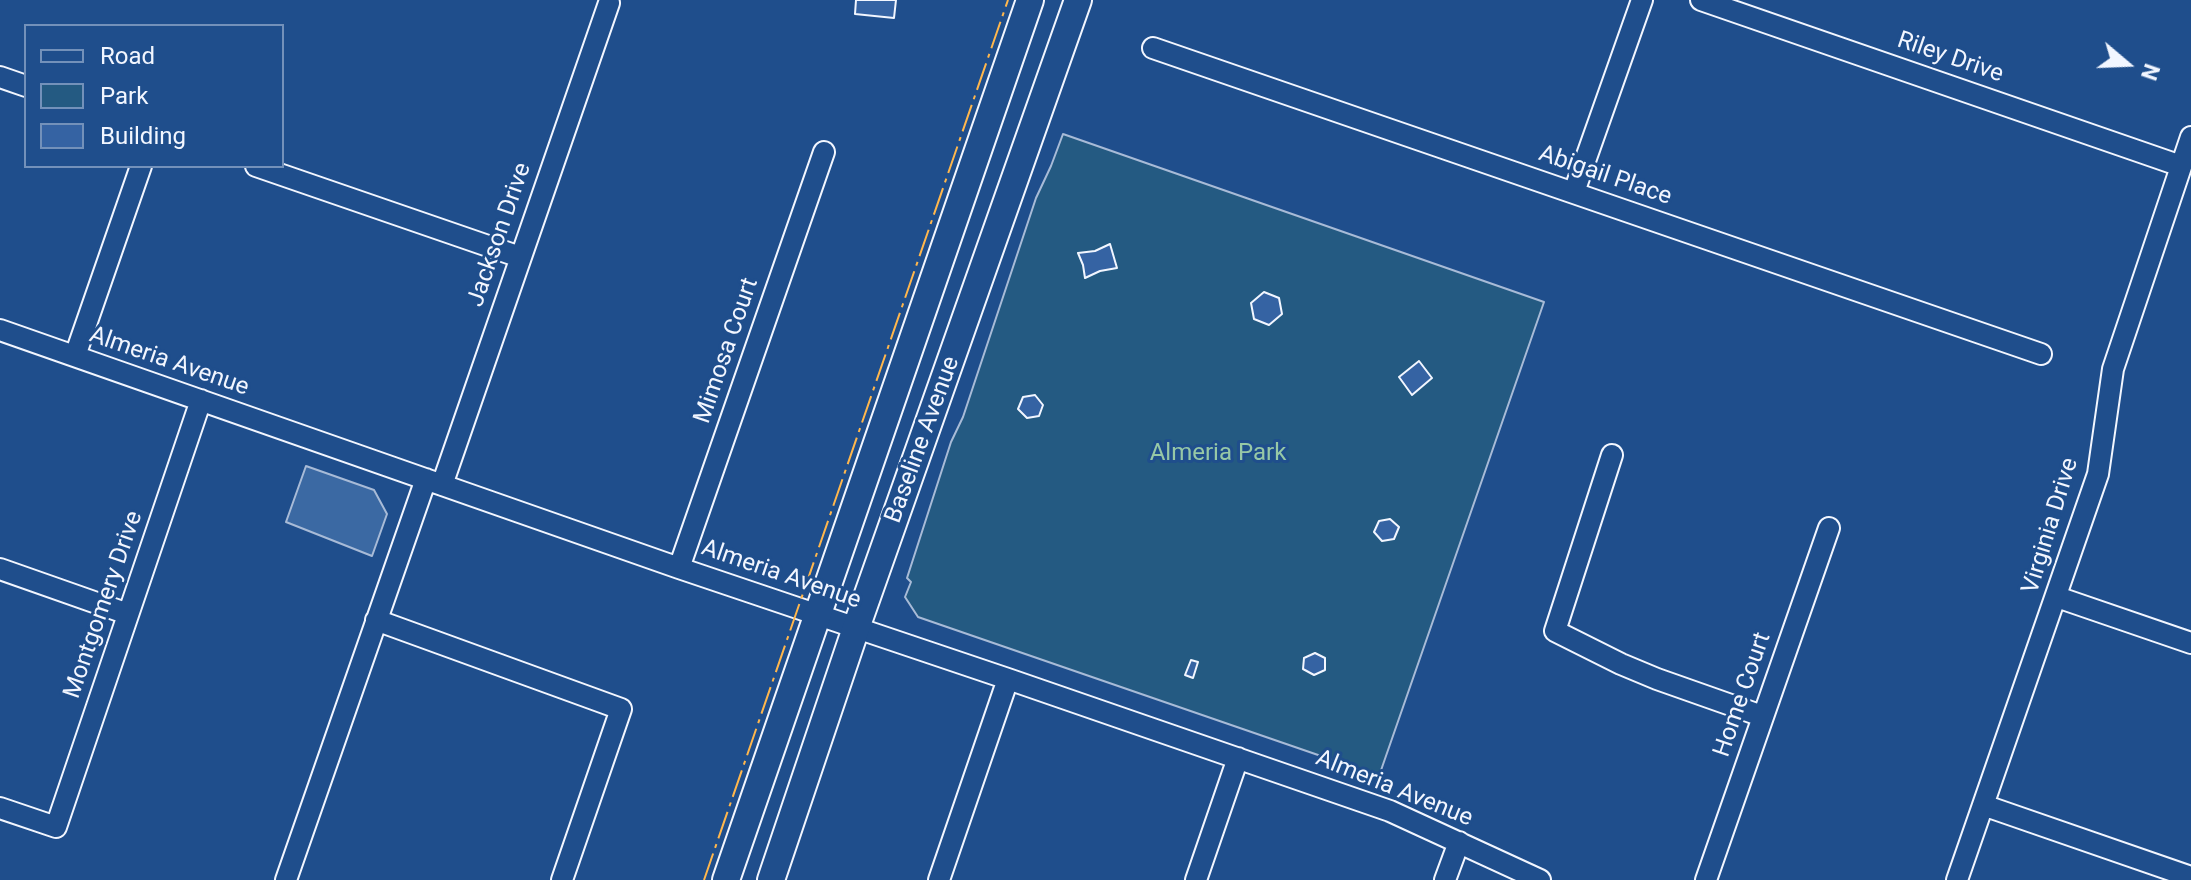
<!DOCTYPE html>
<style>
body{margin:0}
#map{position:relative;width:2191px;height:880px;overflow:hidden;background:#1f4e8c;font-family:Roboto,sans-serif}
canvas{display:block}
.legend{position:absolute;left:24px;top:24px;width:260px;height:144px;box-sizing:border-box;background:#1f4e8c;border:2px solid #7391ba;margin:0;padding:10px 14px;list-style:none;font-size:24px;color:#f2f6ff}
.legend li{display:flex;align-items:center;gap:16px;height:40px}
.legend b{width:40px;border:2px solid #7391ba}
.north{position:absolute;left:2087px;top:24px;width:80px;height:80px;-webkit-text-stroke:6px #1f4e8c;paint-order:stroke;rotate:109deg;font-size:22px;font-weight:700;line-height:32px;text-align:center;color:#f2f6ff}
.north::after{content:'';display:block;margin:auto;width:28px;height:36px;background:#f2f6ff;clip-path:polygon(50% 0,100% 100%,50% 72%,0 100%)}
</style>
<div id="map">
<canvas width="2191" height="880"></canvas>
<ul class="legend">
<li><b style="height:10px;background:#1f4e8c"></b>Road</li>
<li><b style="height:22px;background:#245a82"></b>Park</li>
<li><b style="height:22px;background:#3563a3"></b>Building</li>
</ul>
<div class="north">N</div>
</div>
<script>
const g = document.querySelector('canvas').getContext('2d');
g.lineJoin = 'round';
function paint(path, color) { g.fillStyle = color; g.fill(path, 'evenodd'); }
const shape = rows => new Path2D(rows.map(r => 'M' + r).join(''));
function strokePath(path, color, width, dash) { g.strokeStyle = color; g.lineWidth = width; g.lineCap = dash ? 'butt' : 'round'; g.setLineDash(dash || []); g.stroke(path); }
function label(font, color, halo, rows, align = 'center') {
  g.font = font + ' Roboto,sans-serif'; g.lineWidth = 6; g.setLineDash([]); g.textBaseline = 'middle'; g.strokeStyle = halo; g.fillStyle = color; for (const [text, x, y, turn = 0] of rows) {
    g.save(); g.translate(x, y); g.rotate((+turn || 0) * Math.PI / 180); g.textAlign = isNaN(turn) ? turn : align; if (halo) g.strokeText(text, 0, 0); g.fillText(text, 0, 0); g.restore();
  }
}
const green = shape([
 [1063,134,1544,302,1379,776,918,617,905,597,911,582,907,578,951,442,963,417,1036,198,1051,166,1063,134]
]);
paint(green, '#245a82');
strokePath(green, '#a8bbd7', 2);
const water = shape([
 [306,466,374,490,387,514,372,556,286,522,306,466]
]);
paint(water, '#3b69a3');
strokePath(water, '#a8bbd7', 2);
const building = shape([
 [856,0,896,0,894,18,855,14,856,0],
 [1110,244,1117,268,1100,271,1085,278,1083,265,1078,253,1095,251,1110,244],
 [1264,292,1279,298,1282,314,1269,325,1254,319,1251,303,1264,292],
 [1419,361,1432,378,1412,395,1399,377,1419,361],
 [1035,395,1043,405,1039,416,1027,418,1018,409,1023,397,1035,395],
 [1390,519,1399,527,1394,539,1382,541,1374,532,1379,521,1390,519],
 [1315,653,1325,658,1325,670,1314,675,1303,669,1304,658,1315,653],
 [1191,660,1198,662,1193,678,1185,675,1191,660]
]);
paint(building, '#3563a3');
strokePath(building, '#f2f6ff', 2);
const minor = shape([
 [1701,0,2181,166],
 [1153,48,2041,354],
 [0,77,26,86],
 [256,166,520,257],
 [1574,192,1642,0],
 [0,330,679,568,1008,679,1390,811,1540,880],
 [75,356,141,166],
 [1612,455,1555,631,1621,664,1657,679,1762,716],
 [442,485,609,3],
 [679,568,824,152],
 [0,569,128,614],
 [2057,597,2191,643],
 [376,620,621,709,562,880],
 [1983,805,2191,877],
 [0,808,56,827,201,400],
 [286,880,426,479],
 [939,880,1008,679],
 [1196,880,1238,758],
 [1445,880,1459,842],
 [1706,880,1829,528],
 [1957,880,2098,474,2113,369,2191,137]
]);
const major = shape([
 [726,880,1030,0],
 [771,880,856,628,1078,0]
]);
strokePath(minor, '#f2f6ff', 24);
strokePath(major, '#f2f6ff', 30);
strokePath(minor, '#1f4e8c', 20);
strokePath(major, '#1f4e8c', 26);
strokePath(shape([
 [704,880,1008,0]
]), '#ffb74d', 2, [28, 6, 4, 6]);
label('24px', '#f2f6ff', '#1f4e8c', [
 ["Riley Drive",1950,58,19],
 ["Abigail Place",1605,176,19],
 ["Jackson Drive",500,235,-71],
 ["Mimosa Court",727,351,-71],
 ["Almeria Avenue",169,362,19],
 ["Baseline Avenue",923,440,-70],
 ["Virginia Drive",2051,526,-73],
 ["Almeria Avenue",781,575,19],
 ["Montgomery Drive",104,605,-71],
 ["Home Court",1743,695,-71],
 ["Almeria Avenue",1394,789,22]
]);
label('24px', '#97c8a6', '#1f4e8c', [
 ["Almeria Park",1218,454]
]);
</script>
